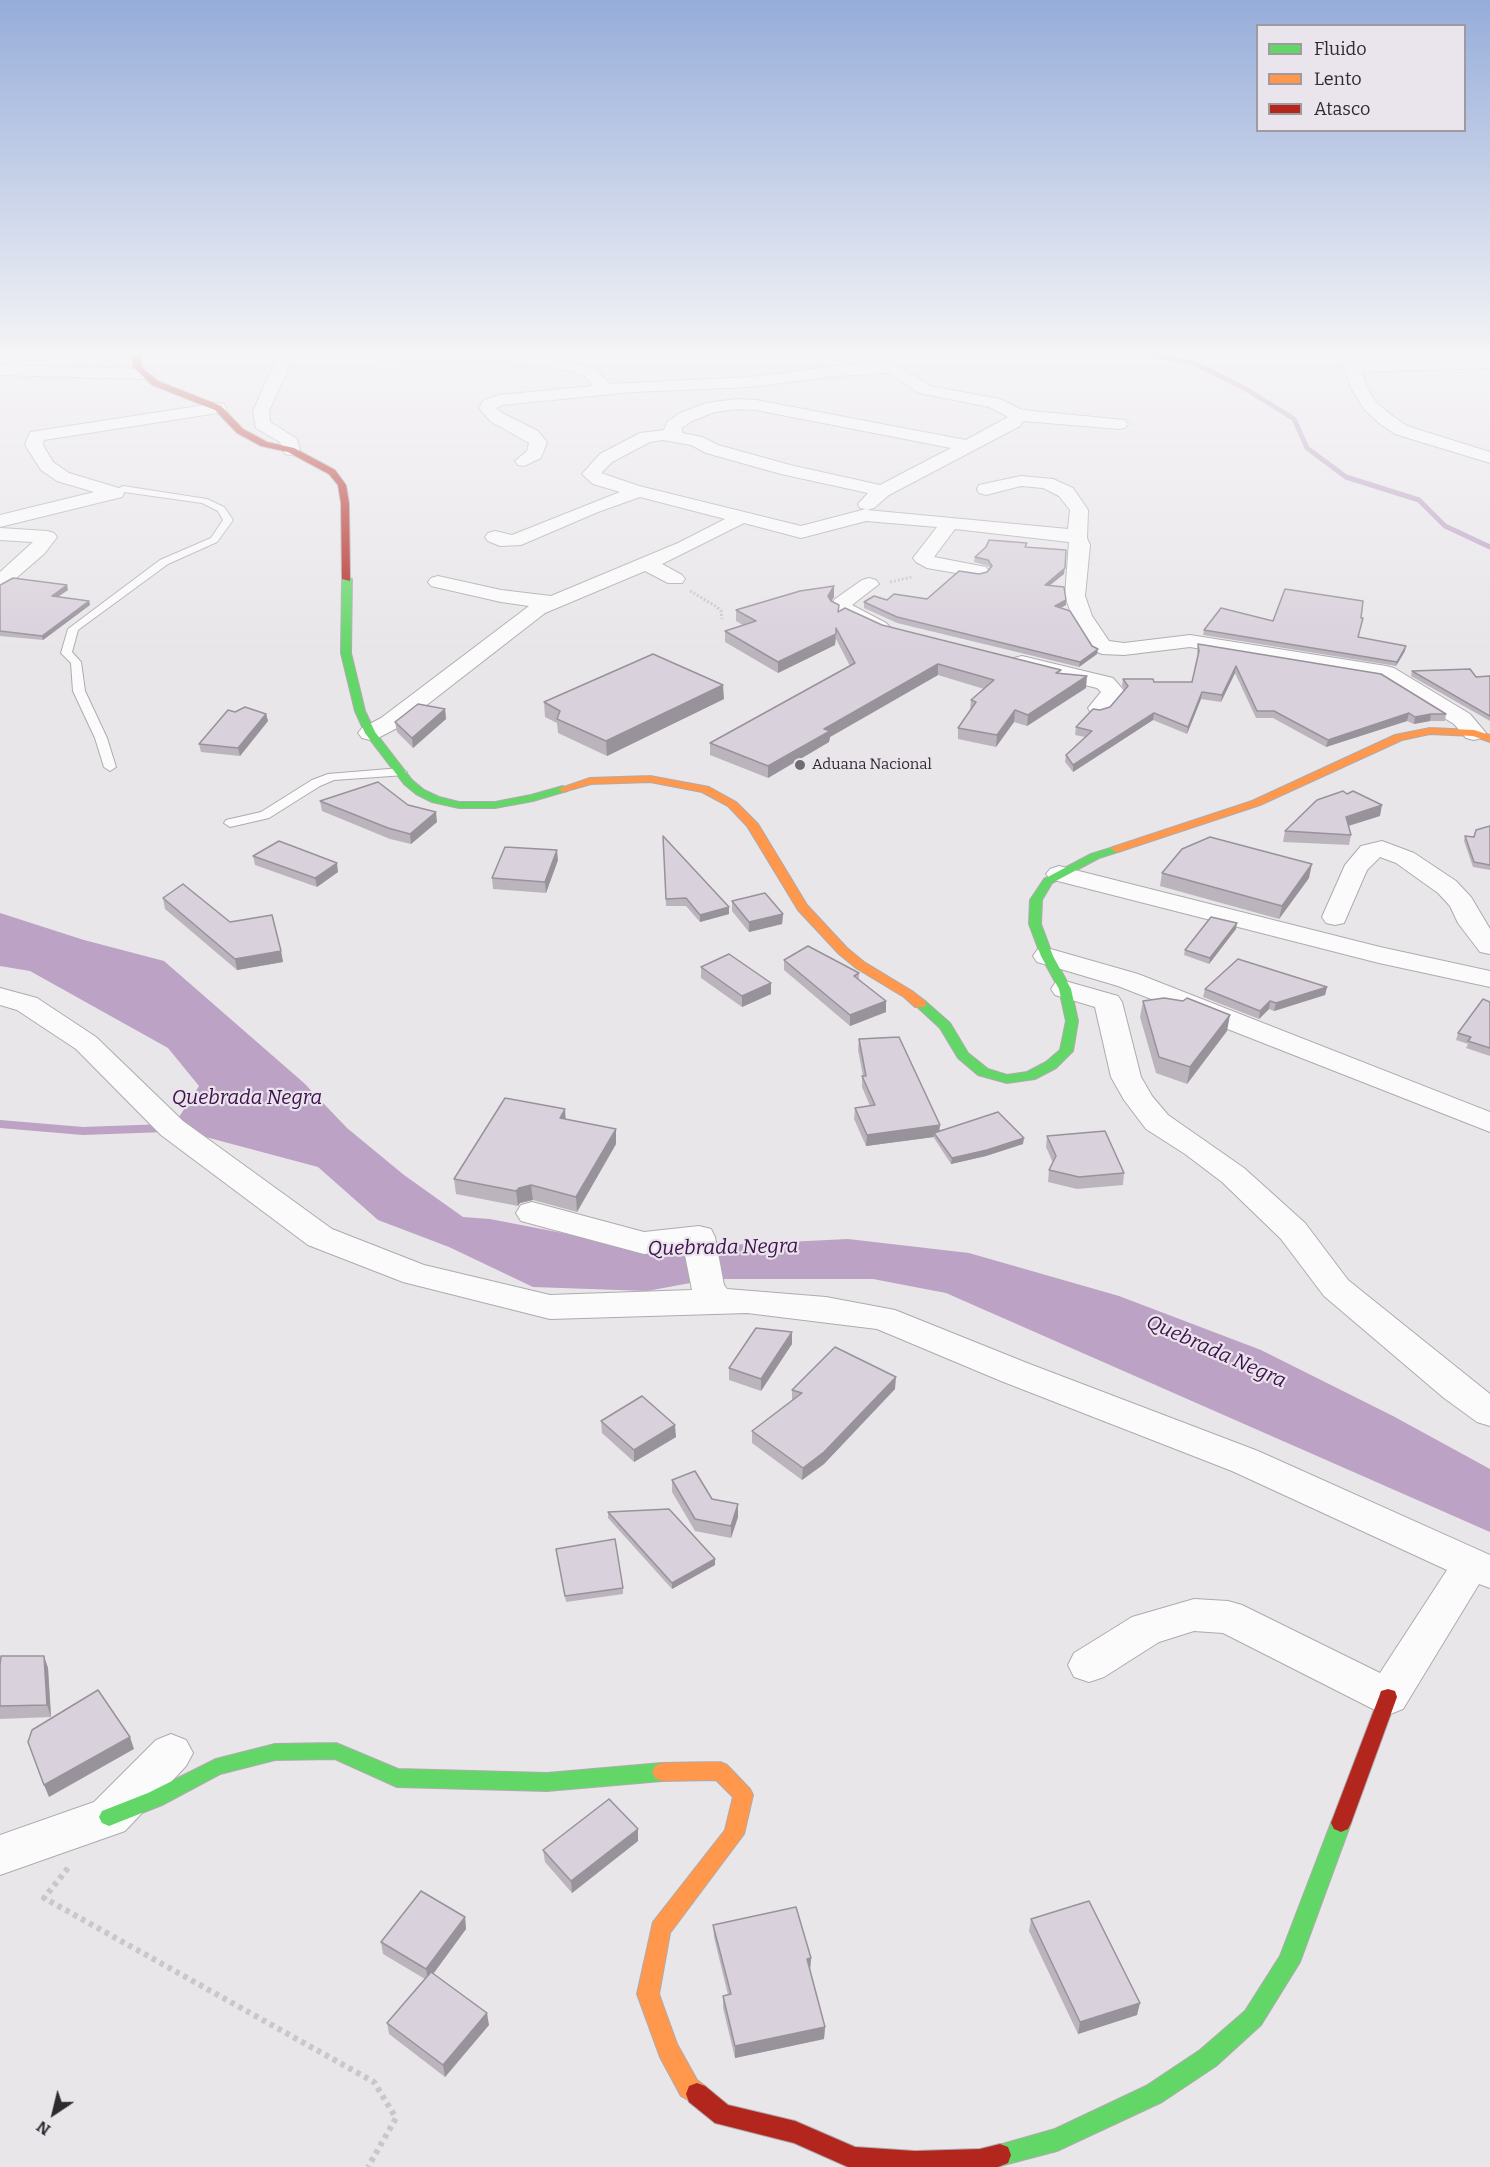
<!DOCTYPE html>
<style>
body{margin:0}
#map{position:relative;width:1490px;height:2167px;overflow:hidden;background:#e9e6ea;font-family:Bitter,serif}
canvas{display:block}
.legend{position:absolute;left:1256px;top:24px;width:210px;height:108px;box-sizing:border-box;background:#eae4ec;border:2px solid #9f9aa0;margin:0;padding:8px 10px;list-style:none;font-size:18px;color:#2e2b2e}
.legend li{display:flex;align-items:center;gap:12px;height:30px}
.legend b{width:30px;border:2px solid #9f9aa0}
.north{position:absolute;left:24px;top:2083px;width:60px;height:60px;-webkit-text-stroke:4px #eae4ec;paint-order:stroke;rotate:215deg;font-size:16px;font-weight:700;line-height:24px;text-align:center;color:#2e2b2e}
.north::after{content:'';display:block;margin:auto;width:21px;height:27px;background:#2e2b2e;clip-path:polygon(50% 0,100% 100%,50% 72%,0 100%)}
</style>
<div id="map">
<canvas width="1490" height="2167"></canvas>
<ul class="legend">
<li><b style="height:8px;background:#63d668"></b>Fluido</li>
<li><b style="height:8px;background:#ff974d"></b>Lento</li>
<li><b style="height:8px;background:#b3261e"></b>Atasco</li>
</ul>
<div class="north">N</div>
</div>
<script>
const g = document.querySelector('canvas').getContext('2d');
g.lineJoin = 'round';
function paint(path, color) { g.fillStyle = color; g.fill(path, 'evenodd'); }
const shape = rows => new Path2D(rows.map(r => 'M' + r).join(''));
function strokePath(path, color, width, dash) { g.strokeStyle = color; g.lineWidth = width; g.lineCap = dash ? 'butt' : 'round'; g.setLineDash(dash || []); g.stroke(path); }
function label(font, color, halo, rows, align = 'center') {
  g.font = font + ' Bitter,serif'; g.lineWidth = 4.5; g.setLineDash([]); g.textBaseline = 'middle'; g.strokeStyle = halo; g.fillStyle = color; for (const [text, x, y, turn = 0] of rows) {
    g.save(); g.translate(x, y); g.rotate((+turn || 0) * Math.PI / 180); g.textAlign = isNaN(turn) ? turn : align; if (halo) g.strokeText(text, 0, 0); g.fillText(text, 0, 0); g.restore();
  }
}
paint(shape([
 [0,913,84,940,164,961,304,1083,347,1128,404,1175,463,1217,490,1219,645,1249,848,1239,969,1253,1119,1296,1261,1350,1393,1416,1490,1469,1490,1532,946,1293,873,1279,712,1279,647,1291,533,1287,449,1247,378,1220,318,1167,172,1128,199,1086,168,1048,30,971,0,966]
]), '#bca2c4');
strokePath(shape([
 [1129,351,1194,363,1246,389,1294,419,1307,448,1346,477,1419,500,1445,526,1490,547]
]), '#bca2c4', 5);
strokePath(shape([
 [0,1124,83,1131,165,1128]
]), '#bca2c4', 8);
const lane = shape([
 [123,486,207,499,224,507,233,520,217,542,168,564,78,630,72,652,81,662,85,691,107,738,116,767,110,771,104,767,95,738,73,691,71,663,61,653,68,629,160,560,211,538,223,520,218,511,202,503,124,492,115,496,110,493,123,486],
 [401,768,407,772,405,775,334,780,320,786,269,818,230,827,224,823,226,820,261,812,312,780,328,774,401,768]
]);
const street = shape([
 [284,351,486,351,544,355,596,369,610,384,751,377,835,366,893,363,930,386,1000,399,1022,410,1125,420,1128,424,1125,428,1119,429,1023,421,1020,426,889,495,874,508,867,510,1068,529,1070,510,1059,496,1043,488,1021,486,986,495,979,493,977,489,979,485,1021,476,1053,479,1073,488,1088,510,1087,538,1090,545,1085,596,1092,616,1109,641,1124,643,1190,635,1386,666,1394,668,1470,714,1486,733,1482,738,1474,740,1466,738,1454,724,1380,679,1190,647,1124,655,1102,654,1093,650,1090,645,1072,616,1065,596,1069,542,955,529,934,557,986,567,989,571,986,575,979,577,927,568,916,562,913,558,937,527,866,521,801,538,744,523,662,564,682,575,685,579,682,583,668,583,645,571,545,613,397,728,378,738,370,740,362,738,358,733,362,728,381,718,529,606,501,602,431,586,428,582,431,578,438,576,501,590,551,596,678,543,725,519,640,497,598,512,521,545,500,546,488,541,485,537,488,533,495,531,512,535,620,492,593,484,582,474,600,454,640,433,664,430,667,422,680,413,706,403,737,399,756,400,966,440,1008,417,989,407,919,393,890,373,835,376,751,387,633,392,503,405,496,408,502,413,538,431,547,442,541,458,524,466,518,465,515,461,527,451,529,443,490,421,479,408,484,400,500,395,593,386,584,375,544,365,486,361,295,358,290,364,269,411,270,422,297,439,300,450,297,454,291,455,285,454,280,442,256,428,253,411,275,362,284,351],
 [737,409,756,410,951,448,880,485,790,465,718,445,702,437,682,433,682,428,692,421,715,412,737,409],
 [663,440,691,445,706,453,781,474,868,493,858,504,860,508,866,509,801,526,639,486,601,473,612,462,650,442,663,440],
 [1340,351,1356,351,1360,363,1490,358,1490,368,1362,372,1367,388,1376,402,1391,415,1407,426,1490,452,1490,463,1395,434,1379,423,1364,409,1351,388,1340,351],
 [0,365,147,369,155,374,147,379,0,375,0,365],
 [218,403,224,404,226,408,224,412,44,440,43,445,53,462,69,473,122,489,124,493,122,497,0,527,0,515,94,492,57,481,41,470,25,445,30,432,218,403],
 [0,528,47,531,54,533,57,537,45,553,7,586,0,588,0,572,33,542,0,540,0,528],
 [869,578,876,580,879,584,852,605,886,623,890,627,886,631,879,633,872,631,833,611,830,607,835,599,862,580,869,578],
 [1022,656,1113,678,1125,692,1107,713,1099,715,1091,713,1088,708,1101,692,1097,688,1014,668,1011,663,1014,658,1022,656],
 [1382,841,1414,853,1456,881,1471,897,1490,929,1490,954,1480,952,1458,923,1450,906,1438,893,1396,863,1380,857,1367,870,1344,923,1335,925,1326,923,1322,917,1345,865,1361,846,1382,841],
 [1059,866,1380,947,1490,971,1490,987,1379,963,1050,879,1046,874,1050,869,1059,866],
 [1047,948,1138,974,1490,1112,1490,1132,1118,986,1037,962,1033,956,1037,950,1047,948],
 [1065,981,1118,996,1122,1002,1141,1077,1152,1096,1168,1115,1244,1168,1305,1223,1348,1280,1490,1394,1490,1426,1477,1422,1444,1398,1324,1296,1281,1239,1222,1182,1185,1154,1146,1129,1124,1100,1111,1077,1095,1007,1055,995,1051,989,1055,983,1065,981],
 [0,988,37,998,96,1037,183,1121,332,1229,424,1265,550,1295,692,1290,684,1250,644,1254,521,1221,516,1213,521,1205,532,1202,644,1232,699,1226,711,1229,715,1237,724,1285,727,1289,826,1297,895,1310,1027,1363,1258,1451,1490,1555,1490,1588,1479,1584,1403,1709,1388,1715,1373,1709,1223,1633,1194,1631,1159,1642,1104,1677,1089,1682,1074,1677,1068,1665,1074,1653,1132,1617,1194,1599,1228,1601,1242,1605,1380,1673,1447,1570,1232,1471,1001,1381,877,1329,747,1313,550,1319,403,1282,308,1245,161,1135,76,1049,17,1010,0,1005,0,988],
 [171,1734,186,1740,193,1753,186,1766,125,1831,0,1875,0,1835,94,1802,156,1740,171,1734]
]);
const fast = shape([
 [347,576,352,579,351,653,365,711,375,732,412,780,424,790,439,797,459,802,495,802,531,795,563,786,568,789,567,791,533,801,495,808,459,808,432,802,416,794,404,784,365,733,355,711,341,653,342,579,347,576],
 [1117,846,1123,849,1121,851,1099,858,1052,883,1042,900,1041,924,1053,956,1071,989,1078,1021,1073,1051,1056,1068,1035,1079,1007,1083,978,1075,958,1058,940,1028,914,1004,915,1001,925,1001,950,1023,968,1053,988,1069,1007,1075,1027,1072,1046,1062,1060,1050,1066,1021,1059,989,1041,956,1029,924,1030,900,1044,879,1091,854,1117,846],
 [336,1743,398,1769,547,1773,662,1763,669,1766,672,1772,669,1778,662,1781,547,1791,397,1787,335,1759,275,1760,220,1774,162,1805,109,1826,102,1823,99,1817,102,1811,148,1793,216,1759,275,1744,336,1743],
 [1341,1814,1348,1817,1351,1823,1300,1962,1261,2025,1216,2066,1162,2102,1057,2151,1000,2166,992,2163,989,2155,992,2147,1055,2129,1146,2086,1200,2050,1245,2011,1280,1956,1331,1823,1334,1817,1341,1814]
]);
const slow = shape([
 [1430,728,1474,730,1490,735,1490,742,1473,736,1430,734,1402,740,1260,805,1121,851,1117,852,1111,849,1113,847,1252,801,1395,735,1430,728],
 [650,776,709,787,736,802,758,824,807,905,847,948,864,962,912,991,925,1001,926,1004,925,1007,915,1007,904,997,856,968,839,954,798,910,747,826,728,806,702,792,650,782,591,784,563,792,558,789,590,778,650,776],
 [720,1762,727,1765,750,1789,753,1795,744,1834,670,1933,659,1994,677,2044,697,2080,705,2086,708,2094,705,2102,697,2105,681,2096,660,2057,637,1994,653,1922,725,1830,733,1797,716,1780,662,1781,655,1778,652,1772,655,1766,662,1763,720,1762]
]);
const jam = shape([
 [133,351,141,351,141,366,158,381,221,406,243,429,267,442,294,448,335,470,346,485,349,503,350,581,342,579,341,503,338,485,329,474,288,452,261,446,237,433,215,410,152,385,133,367,133,351],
 [1388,1689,1395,1691,1397,1697,1351,1823,1348,1829,1341,1832,1334,1829,1331,1823,1379,1697,1381,1691,1388,1689],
 [697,2083,705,2086,728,2105,795,2121,855,2147,915,2151,980,2149,1000,2144,1008,2147,1011,2155,1008,2163,998,2167,848,2167,794,2143,715,2123,689,2102,686,2094,689,2086,697,2083]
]);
strokePath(lane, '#aeabaf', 2);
strokePath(street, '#aeabaf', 2);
strokePath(fast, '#aeabaf', 2);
strokePath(slow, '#aeabaf', 2);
strokePath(jam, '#aeabaf', 2);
strokePath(shape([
 [890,582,912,577],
 [690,591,717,607,721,611,722,619]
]), '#c8c8c8', 3, [2, 2]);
strokePath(shape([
 [68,1868,44,1898,374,2082,396,2118,368,2167]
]), '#c8c8c8', 6, [4.5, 4.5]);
paint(lane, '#fcfbfc');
paint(street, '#fcfbfc');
paint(fast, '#63d668');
paint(slow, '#ff974d');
paint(jam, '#b3261e');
paint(shape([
 [1026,547,1064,574,1050,585,1066,600,1066,605,1061,608,1097,654,1079,667,897,623,864,608,864,602,887,600,927,599,979,574,987,572,990,568,988,566,974,562,975,557],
 [0,585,68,590,58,597,89,601,90,605,43,640,0,636],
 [834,586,834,597,831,601,839,612,882,625,1061,674,1086,688,1027,726,1014,722,996,747,958,739,958,728,970,710,971,700,984,689,938,675,830,737,829,742,768,778,710,755,710,743,850,666,836,639,835,645,778,673,725,642,725,631,743,625,736,621,736,610],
 [1204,630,1359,637,1405,651,1396,666,1203,635],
 [1198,644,1446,714,1445,721,1430,721,1414,724,1407,721,1326,747,1273,718,1256,718,1235,673,1221,702,1201,699,1187,734,1153,720,1073,772,1065,762,1066,755,1085,737,1075,735,1076,727,1100,710,1110,707,1125,690,1122,686,1123,679,1154,682,1192,682,1198,656,1197,650],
 [1412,671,1476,677,1490,676,1490,721,1411,676],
 [724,699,607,756,558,733,557,723,545,717,544,702],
 [445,709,446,719,413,748,397,732,395,722],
 [235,712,266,714,268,721,240,756,201,752,199,744],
 [320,801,408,805,437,822,411,844,390,839,322,811],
 [1380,816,1349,826,1351,835,1349,845,1283,842,1285,831],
 [1490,826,1490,870,1473,867,1464,841,1465,836,1474,837],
 [663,836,729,907,729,914,700,922,686,906,666,906],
 [253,856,338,872,317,887,255,865],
 [558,860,546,893,493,889,492,878],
 [1162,873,1309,878,1279,919,1160,886],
 [163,898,230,922,281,951,283,962,237,970,165,909],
 [732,901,783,914,782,924,749,932,732,911],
 [1236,929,1209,964,1184,955,1185,950],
 [784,960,859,973,859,979,886,1012,850,1026,784,970],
 [701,967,771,994,742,1007,701,978],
 [1327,987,1325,995,1274,1011,1269,1009,1259,1019,1203,997,1205,989],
 [1143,1001,1183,1001,1227,1031,1187,1084,1156,1073,1140,1017],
 [1490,1002,1490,1056,1466,1048,1468,1044,1456,1040,1458,1033],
 [859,1039,939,1131,1023,1144,986,1156,951,1164,934,1138,934,1137,866,1146,854,1119,855,1108,870,1106,862,1087,862,1076,863,1076,858,1050],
 [566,1119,616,1129,616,1144,577,1212,533,1200,520,1203,518,1206,456,1194,454,1179],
 [1047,1136,1124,1173,1123,1185,1077,1189,1048,1182,1049,1170,1053,1163,1046,1147],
 [792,1332,792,1344,761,1391,729,1380,729,1368],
 [895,1389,824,1464,802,1480,752,1443,752,1431,792,1400,792,1390],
 [601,1421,676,1437,634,1462,602,1433],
 [672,1480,712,1499,738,1504,738,1517,731,1538,695,1531,672,1492],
 [608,1512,715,1559,715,1565,672,1589,608,1518],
 [556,1549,623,1588,623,1594,566,1602],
 [44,1656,48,1668,51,1717,0,1719,0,1665],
 [638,1829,638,1841,572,1893,545,1862,543,1850],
 [465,1917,466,1929,433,1974,489,2025,445,2077,389,2034,387,2023,425,1979,383,1954,381,1942],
 [1031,1919,1137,2015,1078,2034,1029,1931],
 [713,1925,811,1958,810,1970,825,2027,824,2039,735,2058,723,2008,723,1996,728,1995,714,1937]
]), '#bbb4bd');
paint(shape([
 [1065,568,1064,574,1044,590,1045,585],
 [67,585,68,590,53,600,52,596],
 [834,586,834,597,828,607,828,596],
 [1066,600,1066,605,1054,611,1055,606],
 [89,601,90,605,43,640,42,636],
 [836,628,835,645,778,673,778,662],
 [1406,646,1405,651,1396,666,1397,662],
 [1098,649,1097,654,1079,667,1080,662],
 [938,664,938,675,830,737,829,742,768,778,768,766,824,729],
 [1236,666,1235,673,1221,702,1222,695],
 [1087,676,1086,688,1027,726,1028,715],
 [723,685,724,699,607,756,606,741],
 [1202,692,1201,699,1187,734,1188,727],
 [445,709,446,719,413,748,412,738],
 [1015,710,1014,722,996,747,997,735],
 [1154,713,1153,720,1073,772,1073,765],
 [1409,713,1407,721,1326,747,1328,740],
 [266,714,268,721,240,756,238,748],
 [1431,714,1430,721,1414,724,1415,717],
 [1382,805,1380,816,1344,827,1346,817],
 [436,812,437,822,411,844,410,834],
 [557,850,558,860,546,893,545,882],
 [337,863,338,872,317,887,315,878],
 [1312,864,1309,878,1279,919,1282,906],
 [729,907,729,914,700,922,700,915],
 [783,914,782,924,749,932,749,922],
 [1237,923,1236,929,1209,964,1210,958],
 [281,951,283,962,237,970,235,959],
 [771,983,771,994,742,1007,742,996],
 [1327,987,1325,995,1274,1011,1276,1003],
 [886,1001,886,1012,850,1026,850,1015],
 [1270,1001,1269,1009,1259,1019,1260,1011],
 [1230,1015,1227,1031,1187,1084,1190,1067],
 [565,1109,566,1124,560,1118],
 [940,1125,939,1136,934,1133,934,1137,866,1146,867,1135],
 [616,1129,616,1144,577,1212,576,1197],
 [1024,1138,1023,1144,986,1156,951,1164,952,1158],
 [531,1185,533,1200,520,1203,518,1206,516,1191,519,1188],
 [792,1332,792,1344,761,1391,761,1379],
 [896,1377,895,1389,824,1464,802,1480,803,1468],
 [675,1425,676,1437,634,1462,634,1450],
 [738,1504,738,1517,731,1538,731,1526],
 [715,1559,715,1565,672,1589,672,1583],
 [44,1656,48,1668,51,1717,47,1705],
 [130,1737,134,1749,49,1797,44,1785],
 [638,1829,638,1841,572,1893,571,1881],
 [465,1917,466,1929,428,1981,426,1969],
 [811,1958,810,1970,807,1959],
 [1140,2003,1137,2015,1078,2034,1080,2022],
 [487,2013,489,2025,445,2077,443,2065],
 [825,2027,824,2039,735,2058,735,2046]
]), '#98929a');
const building = shape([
 [989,540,1027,543,1025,547,1066,550,1065,568,1045,585,1064,587,1066,600,1055,606,1070,611,1092,646,1098,649,1080,662,897,617,864,602,874,596,887,600,894,594,927,599,959,571,979,574,987,572,992,566,988,560,975,557,986,547,989,540],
 [13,578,67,585,52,596,89,601,42,636,0,631,0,585,13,578],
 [834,586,828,596,831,601,839,605,838,612,845,608,882,625,1061,670,1056,673,1087,676,1028,715,1015,710,997,735,958,728,976,702,971,700,994,680,938,664,824,729,830,731,768,766,710,743,855,663,836,628,836,634,778,662,725,631,756,621,736,610,800,591,834,586],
 [1285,589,1363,601,1361,618,1363,618,1358,637,1406,646,1397,662,1204,630,1221,608,1273,621,1285,589],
 [1198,644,1381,674,1446,714,1431,714,1415,717,1409,713,1328,740,1274,711,1257,711,1236,666,1222,695,1202,692,1188,727,1154,713,1073,765,1066,755,1092,731,1076,727,1093,709,1100,710,1110,707,1128,686,1123,679,1153,679,1154,682,1192,682,1199,651,1198,644],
 [653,654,723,685,606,741,557,719,560,711,544,702,653,654],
 [1470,669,1476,677,1490,676,1490,716,1412,671,1470,669],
 [418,704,445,709,412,738,395,722,418,704],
 [245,707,266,714,238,748,199,744,228,710,235,712,245,707],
 [378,782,408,805,436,812,410,834,388,828,320,801,378,782],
 [1343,791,1347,794,1353,791,1382,805,1346,817,1351,835,1285,831,1317,800,1343,791],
 [1490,826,1490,865,1474,862,1465,836,1474,837,1476,830,1490,826],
 [663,836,729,907,700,915,686,898,666,899,663,836],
 [1210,837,1312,864,1282,906,1162,873,1182,849,1210,837],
 [279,841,337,863,315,878,253,856,279,841],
 [505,847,557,850,545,882,492,878,505,847],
 [183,884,230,922,272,915,281,951,235,959,163,898,183,884],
 [765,893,783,914,749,922,732,901,765,893],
 [1211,917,1237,923,1210,958,1185,950,1211,917],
 [808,946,859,973,854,976,886,1001,850,1015,784,960,808,946],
 [729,954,771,983,742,996,701,967,729,954],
 [1238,959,1327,987,1276,1003,1270,1001,1260,1011,1205,989,1238,959],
 [1164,998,1183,1001,1187,998,1230,1015,1190,1067,1159,1057,1143,1001,1164,998],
 [1483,999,1490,1002,1490,1048,1468,1041,1471,1037,1458,1033,1483,999],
 [899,1037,940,1125,867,1135,855,1108,875,1105,862,1076,866,1076,859,1039,899,1037],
 [505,1098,565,1109,560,1118,616,1129,576,1197,531,1185,519,1188,516,1191,454,1179,505,1098],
 [998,1112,1024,1138,987,1150,952,1158,934,1133,998,1112],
 [1105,1131,1124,1173,1079,1177,1049,1170,1056,1156,1047,1136,1105,1131],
 [756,1328,792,1332,761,1379,729,1368,756,1328],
 [835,1347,896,1377,824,1452,803,1468,752,1431,802,1393,792,1390,835,1347],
 [642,1396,675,1425,634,1450,601,1421,642,1396],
 [695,1471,712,1499,738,1504,731,1526,695,1519,672,1480,695,1471],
 [669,1509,715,1559,672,1583,608,1512,669,1509],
 [615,1539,623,1588,565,1596,556,1549,615,1539],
 [1,1656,44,1656,47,1705,0,1706,0,1665,1,1656],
 [98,1690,130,1737,44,1785,28,1742,32,1730,98,1690],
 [609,1799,638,1829,571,1881,543,1850,609,1799],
 [421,1891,465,1917,426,1969,381,1942,421,1891],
 [1089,1901,1140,2003,1080,2022,1031,1919,1089,1901],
 [796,1907,811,1958,807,1959,825,2027,735,2046,723,1996,731,1994,713,1925,796,1907],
 [431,1972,487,2013,443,2065,387,2023,431,1972]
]);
paint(building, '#d9d1dc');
strokePath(building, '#98929a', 1.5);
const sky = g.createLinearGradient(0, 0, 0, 654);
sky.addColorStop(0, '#96adda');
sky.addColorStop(0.54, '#f5f4f6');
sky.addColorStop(1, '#f5f4f600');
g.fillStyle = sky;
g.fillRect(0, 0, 1490, 654);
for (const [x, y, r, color] of [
 [800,765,6,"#6f6c70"]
]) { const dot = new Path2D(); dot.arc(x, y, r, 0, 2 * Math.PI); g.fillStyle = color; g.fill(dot); strokePath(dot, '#eae4ec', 2); }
label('15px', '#2e2b2e', '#eae4ec', [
 ["Aduana Nacional",812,765]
], 'left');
label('italic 20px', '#3f114c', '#eae4ec', [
 ["Quebrada Negra",247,1098],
 ["Quebrada Negra",723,1248,-1],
 ["Quebrada Negra",1216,1352,24]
]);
</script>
